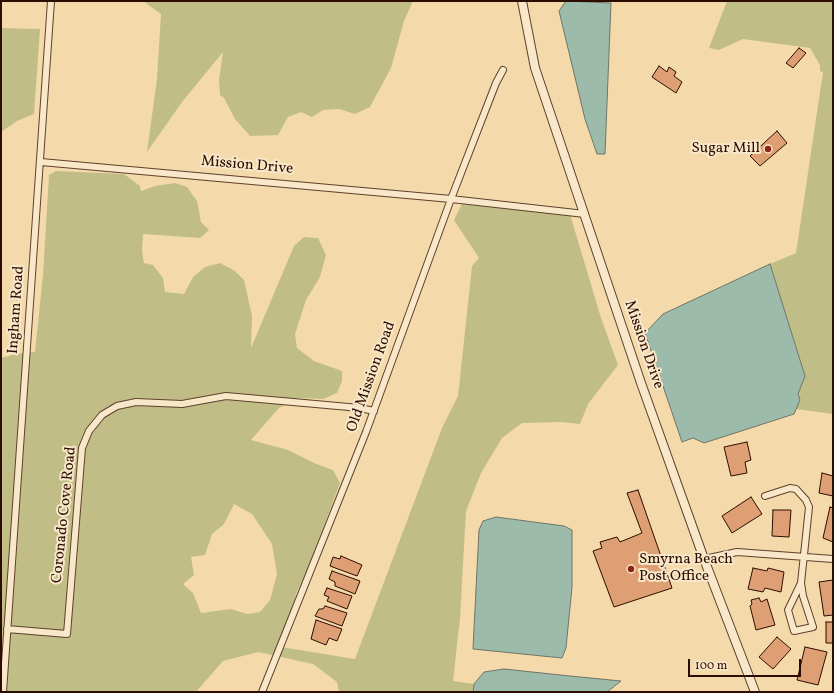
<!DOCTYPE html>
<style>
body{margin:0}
#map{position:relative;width:834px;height:693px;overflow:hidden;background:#f4daab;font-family:Vollkorn,serif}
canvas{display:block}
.frame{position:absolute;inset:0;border:2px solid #2c0c00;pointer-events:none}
.scale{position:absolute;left:688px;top:659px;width:113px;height:18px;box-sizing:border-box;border:2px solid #2c0c00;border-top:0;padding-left:5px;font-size:12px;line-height:14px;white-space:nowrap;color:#2c0c00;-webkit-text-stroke:3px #f8e7c8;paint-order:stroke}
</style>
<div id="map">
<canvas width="834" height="693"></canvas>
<div class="frame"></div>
<div class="scale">100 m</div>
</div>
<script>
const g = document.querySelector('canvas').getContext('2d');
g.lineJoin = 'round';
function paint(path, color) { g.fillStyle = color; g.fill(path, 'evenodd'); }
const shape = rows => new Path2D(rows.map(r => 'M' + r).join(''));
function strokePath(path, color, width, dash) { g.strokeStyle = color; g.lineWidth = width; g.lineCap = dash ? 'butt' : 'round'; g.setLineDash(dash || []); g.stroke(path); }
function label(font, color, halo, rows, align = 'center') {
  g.font = font + ' Vollkorn,serif'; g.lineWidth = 4; g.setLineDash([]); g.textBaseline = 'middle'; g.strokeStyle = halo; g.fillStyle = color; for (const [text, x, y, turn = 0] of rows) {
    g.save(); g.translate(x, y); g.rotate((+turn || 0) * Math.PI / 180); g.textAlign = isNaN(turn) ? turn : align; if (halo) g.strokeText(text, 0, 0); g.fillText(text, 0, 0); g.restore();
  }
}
paint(shape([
 [143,1,413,1,404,21,391,68,370,107,355,114,339,109,323,110,312,117,301,112,288,117,278,135,250,136,235,119,224,98,220,95,219,80,223,52,182,102,147,152,157,79,161,14],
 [727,1,833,1,833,414,796,409,800,400,798,395,805,376,770,264,796,253,823,72,820,71,820,65,810,48,743,39,719,50,709,48],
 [1,28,40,29,34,114,17,121,1,132],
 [56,171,124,174,140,186,141,191,155,186,175,183,187,187,197,201,201,222,209,230,200,238,143,234,142,251,144,263,153,265,163,278,165,292,184,294,193,277,205,267,220,263,235,271,244,280,252,316,251,348,294,246,304,237,318,238,326,255,320,277,306,300,295,334,297,348,314,361,342,371,342,381,337,393,323,399,299,398,279,408,251,440,288,450,314,463,333,470,340,483,306,573,297,591,281,647,355,659,442,428,458,396,472,266,479,258,454,220,462,204,569,211,601,318,618,365,588,404,580,424,562,422,522,423,502,438,481,473,466,511,460,618,453,681,474,684,473,692,339,692,337,682,313,664,258,652,223,661,196,692,1,692,1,358,16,354,35,352,43,275,49,175],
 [234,504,252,514,272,544,277,574,270,600,260,612,247,614,231,609,201,613,193,593,183,584,194,575,191,557,205,555,212,534,224,524]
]), '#c0be86');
const water = shape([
 [566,1,611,3,605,154,597,154,585,119,559,11,566,1],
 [770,264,805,376,798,394,800,400,794,414,704,443,693,438,682,442,645,333,663,314,770,264],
 [496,517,564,526,572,530,572,587,566,648,562,658,473,649,479,530,483,521,496,517],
 [504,669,570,676,621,681,607,692,473,692,474,684,484,672,504,669]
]);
paint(water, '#9cbbaa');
strokePath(water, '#6f7566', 1);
const building = shape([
 [799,48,806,53,793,68,786,63,799,48],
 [659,66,667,72,669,67,676,72,674,76,682,82,676,93,652,77,659,66],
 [777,131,787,143,760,166,750,156,777,131],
 [747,442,751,460,745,462,747,473,731,476,724,447,747,442],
 [822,473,833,476,833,496,819,493,822,473],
 [638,490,672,588,614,607,593,551,602,548,600,542,617,537,620,542,642,533,627,493,638,490],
 [751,497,762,514,732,533,722,516,751,497],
 [830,507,833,508,833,542,823,538,830,507],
 [773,510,791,510,789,537,772,536,773,510],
 [341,556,362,565,357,576,330,566,333,557,340,559,341,556],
 [753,568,767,571,768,568,784,572,781,592,765,588,763,592,748,589,753,568],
 [332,571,360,581,355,594,335,586,335,582,329,579,332,571],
 [833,580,833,615,824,616,819,582,833,580],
 [327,588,352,596,347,609,327,601,329,597,324,595,327,588],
 [759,598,761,602,767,599,775,625,756,630,750,606,752,604,751,600,759,598],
 [325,606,347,613,342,626,315,616,319,609,323,609,325,606],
 [316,620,342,629,337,641,329,638,326,645,311,639,316,620],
 [826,622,833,622,833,643,826,643,826,622],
 [777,637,791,649,773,669,759,657,777,637],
 [805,647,827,652,818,685,797,680,805,647]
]);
paint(building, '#df9f75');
strokePath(building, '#2c0c00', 1);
const minor = shape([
 [41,162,451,199,585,214],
 [765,496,790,488,796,489,806,500,809,507,801,583,803,596,813,627,794,631,788,610,801,583],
 [704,559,737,552,833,559],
 [7,629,67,634,82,448,89,431,102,415,117,406,136,402,182,404,226,396,360,408,374,411],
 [3,692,51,1],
 [262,692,366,432,451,199,496,83,503,70]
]);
const tertiary = shape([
 [522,1,535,68,641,383,704,559,755,692]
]);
strokePath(minor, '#5e402b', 8);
strokePath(tertiary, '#5e402b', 10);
strokePath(minor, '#f8e7c8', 6);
strokePath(tertiary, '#f8e7c8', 8);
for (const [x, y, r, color] of [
 [768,149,4,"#8f2418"],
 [631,569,4,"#8f2418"]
]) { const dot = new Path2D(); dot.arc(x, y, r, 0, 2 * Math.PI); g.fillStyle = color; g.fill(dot); strokePath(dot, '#f8e7c8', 1.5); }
label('15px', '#2c0c00', '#f8e7c8', [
 ["Sugar Mill",760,149],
 ["Smyrna Beach",639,560,"left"],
 ["Post Office",639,577,"left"]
], 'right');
label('15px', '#2c0c00', '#f8e7c8', [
 ["Mission Drive",247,166,5],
 ["Ingham Road",17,310,-86],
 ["Mission Drive",643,345,71],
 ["Old Mission Road",372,377,-70],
 ["Coronado Cove Road",65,515,-84]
]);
</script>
